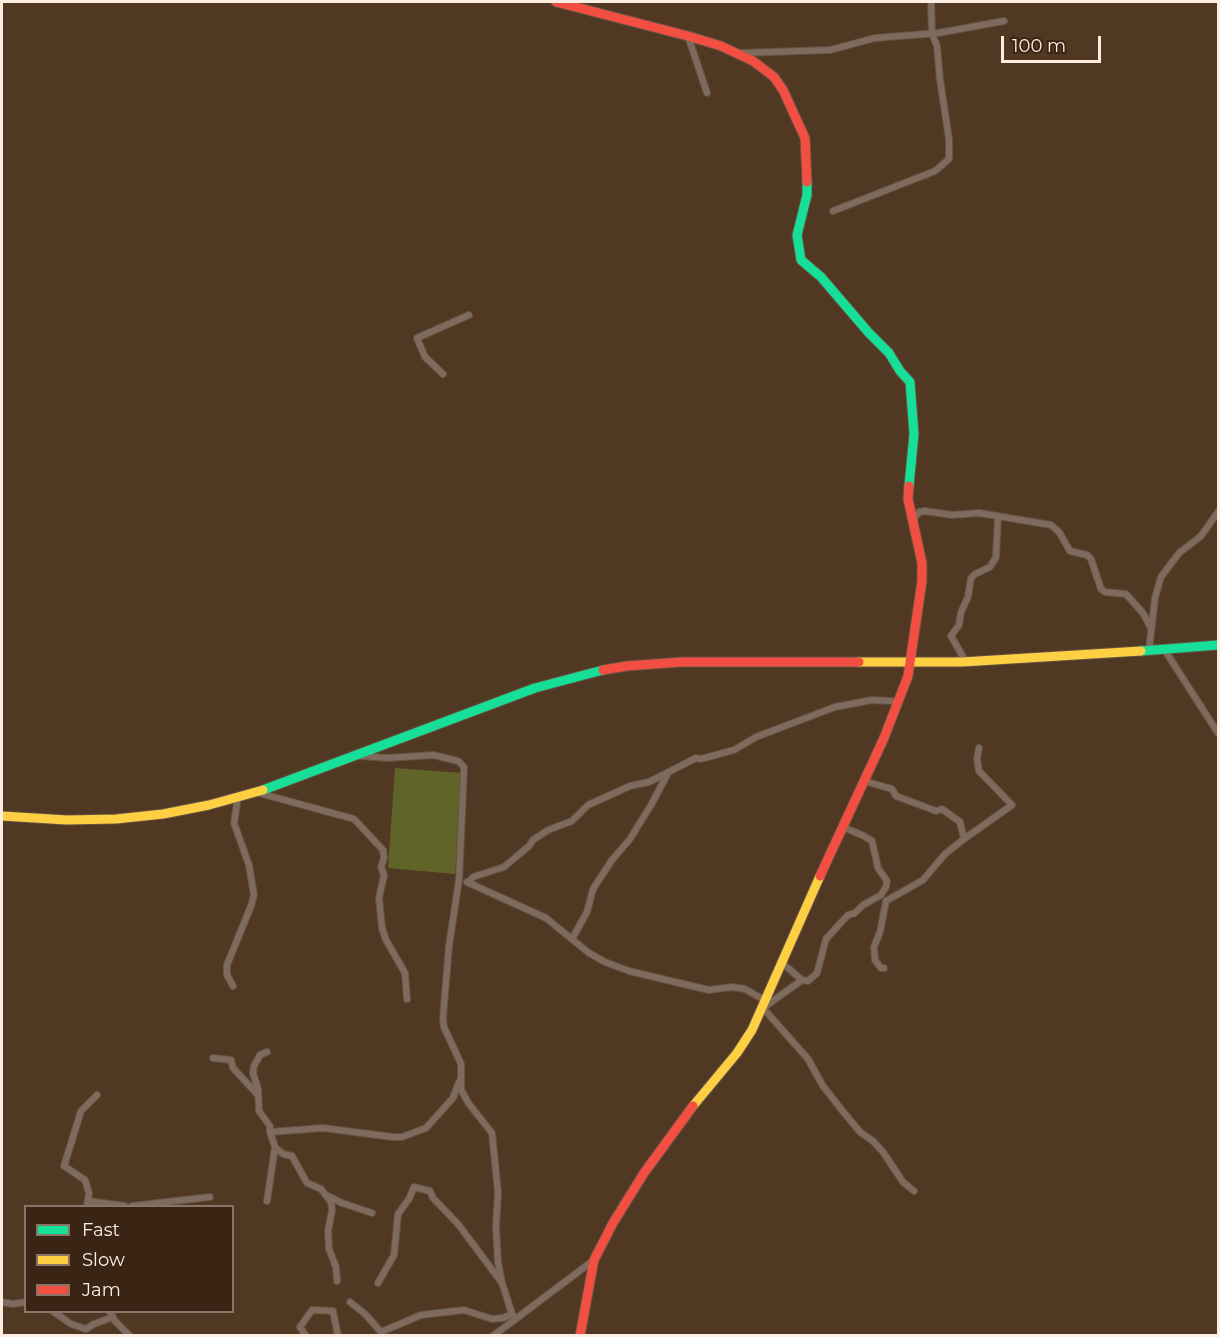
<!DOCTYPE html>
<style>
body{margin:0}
#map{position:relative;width:1220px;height:1337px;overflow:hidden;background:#513823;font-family:Montserrat,sans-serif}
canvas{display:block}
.frame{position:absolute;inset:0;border:3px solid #feede1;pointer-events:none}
.legend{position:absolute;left:24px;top:1205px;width:210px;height:108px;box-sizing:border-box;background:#3a2515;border:2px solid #887567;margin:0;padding:8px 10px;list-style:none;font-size:18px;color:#feede1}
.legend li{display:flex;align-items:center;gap:12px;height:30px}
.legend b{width:30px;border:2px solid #887567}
.scale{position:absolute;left:1001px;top:36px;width:100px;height:27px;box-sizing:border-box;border:3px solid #feede1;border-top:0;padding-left:8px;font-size:18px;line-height:21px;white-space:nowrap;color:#feede1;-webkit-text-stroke:4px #3a2515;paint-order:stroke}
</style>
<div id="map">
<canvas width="1220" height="1337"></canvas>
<div class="frame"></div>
<ul class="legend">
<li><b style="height:8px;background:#16e098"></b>Fast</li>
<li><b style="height:8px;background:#ffcf43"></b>Slow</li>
<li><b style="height:8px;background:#f24e42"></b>Jam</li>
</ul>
<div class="scale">100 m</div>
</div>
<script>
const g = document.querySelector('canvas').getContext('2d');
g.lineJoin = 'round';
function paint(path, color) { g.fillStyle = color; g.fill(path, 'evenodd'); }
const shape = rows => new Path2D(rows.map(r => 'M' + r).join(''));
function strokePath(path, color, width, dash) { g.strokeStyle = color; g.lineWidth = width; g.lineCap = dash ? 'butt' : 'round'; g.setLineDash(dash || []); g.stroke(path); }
paint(shape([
 [395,768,462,773,455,874,388,868]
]), '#606429');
const street = shape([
 [688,36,707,93],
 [740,53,830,50,875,38,938,33,1004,21],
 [833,211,935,171,949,159,949,139,940,80,937,46,932,34,931,2],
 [443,374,425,357,417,338,469,315],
 [914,519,919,512,925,511,952,515,979,513,1051,525,1059,532,1070,551,1087,555,1091,559,1101,589,1105,592,1126,594,1143,613,1151,628],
 [1164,649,1218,733],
 [1149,650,1155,598,1161,577,1179,553,1201,536,1218,512],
 [966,662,951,636,959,625,961,612,968,597,971,578,975,574,990,567,996,557,998,516],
 [361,756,388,758,433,755,458,761,464,767,459,880,449,946,443,1018,444,1027,461,1064,461,1090,469,1104,492,1133,498,1192,496,1227,498,1262,502,1283,512,1314,516,1318],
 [864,781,892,789,896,796,936,811,942,809,960,822,964,839,945,854,923,880,886,901,880,932,874,947,875,960,881,968,884,968],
 [259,793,354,819,383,850,384,858,381,867,384,875,379,898,382,928,386,940,405,973,407,999],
 [964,839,1012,805,979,771,977,759,979,748],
 [467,882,546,918,589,953,605,962,629,971,709,990,732,987,745,989,766,1001],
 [469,882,473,877,504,867,529,846,533,840,548,830,572,821,588,805,630,786,649,782,696,758,701,759,734,750,756,737,835,707,872,700,891,701,898,703],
 [572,939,587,912,593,889,612,860,630,839,651,805,667,775],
 [781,962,802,980,808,981,817,973,826,939,848,915,855,913,863,905,881,895,886,887,887,881,878,868,872,841,864,836,843,827],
 [802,980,763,1008,808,1059,823,1086,841,1109,860,1132,873,1141,883,1152,903,1182,914,1191],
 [233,986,227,975,227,965,251,906,254,895,249,865,234,823,238,797],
 [267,1052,260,1055,254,1066,253,1073,258,1089,259,1111,270,1126,270,1132],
 [213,1058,231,1060,233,1068,258,1095],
 [275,1147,283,1154,292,1156,307,1183,321,1189,331,1202,332,1210,328,1231,329,1249,336,1267,337,1281],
 [328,1196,342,1203,372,1213],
 [88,1201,125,1206],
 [267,1201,275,1147,270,1132,323,1128,393,1137,402,1137,426,1128,453,1098,459,1082],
 [87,1206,89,1193,85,1180,64,1166,81,1111,97,1095],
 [132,1206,210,1197],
 [378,1283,394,1255,398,1214,409,1199,414,1187,430,1191,433,1198,458,1224,502,1283],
 [2,1302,13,1304,26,1302],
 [350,1302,365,1314,381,1332,421,1315,464,1310,492,1319,503,1318,512,1314],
 [54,1312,71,1324,86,1329,94,1324,113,1317],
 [110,1312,115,1321,130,1336],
 [306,1336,300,1327,312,1310,333,1311,338,1336],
 [493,1336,594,1260]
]);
const fast = shape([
 [807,182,807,195,797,235,801,260,821,277,869,333,889,353,900,371,910,382,914,434,909,486],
 [1141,651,1218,645],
 [263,790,535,688,603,670]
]);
const slow = shape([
 [859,662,962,662,1141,651],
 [2,816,67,820,116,819,163,814,209,805,263,790],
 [693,1106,737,1053,752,1030,820,876]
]);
const jam = shape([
 [556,2,688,36,721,46,753,61,774,77,783,90,805,138,807,182],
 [603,670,627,666,681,662,859,662],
 [820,876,884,738,908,676,922,581,922,563,908,499,909,486],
 [580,1336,594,1260,613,1223,644,1173,693,1106]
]);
strokePath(street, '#645343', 8);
strokePath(fast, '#645343', 11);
strokePath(slow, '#645343', 11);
strokePath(jam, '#645343', 11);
strokePath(street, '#7e6b5d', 6);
strokePath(fast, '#16e098', 9);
strokePath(slow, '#ffcf43', 9);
strokePath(jam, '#f24e42', 9);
</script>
